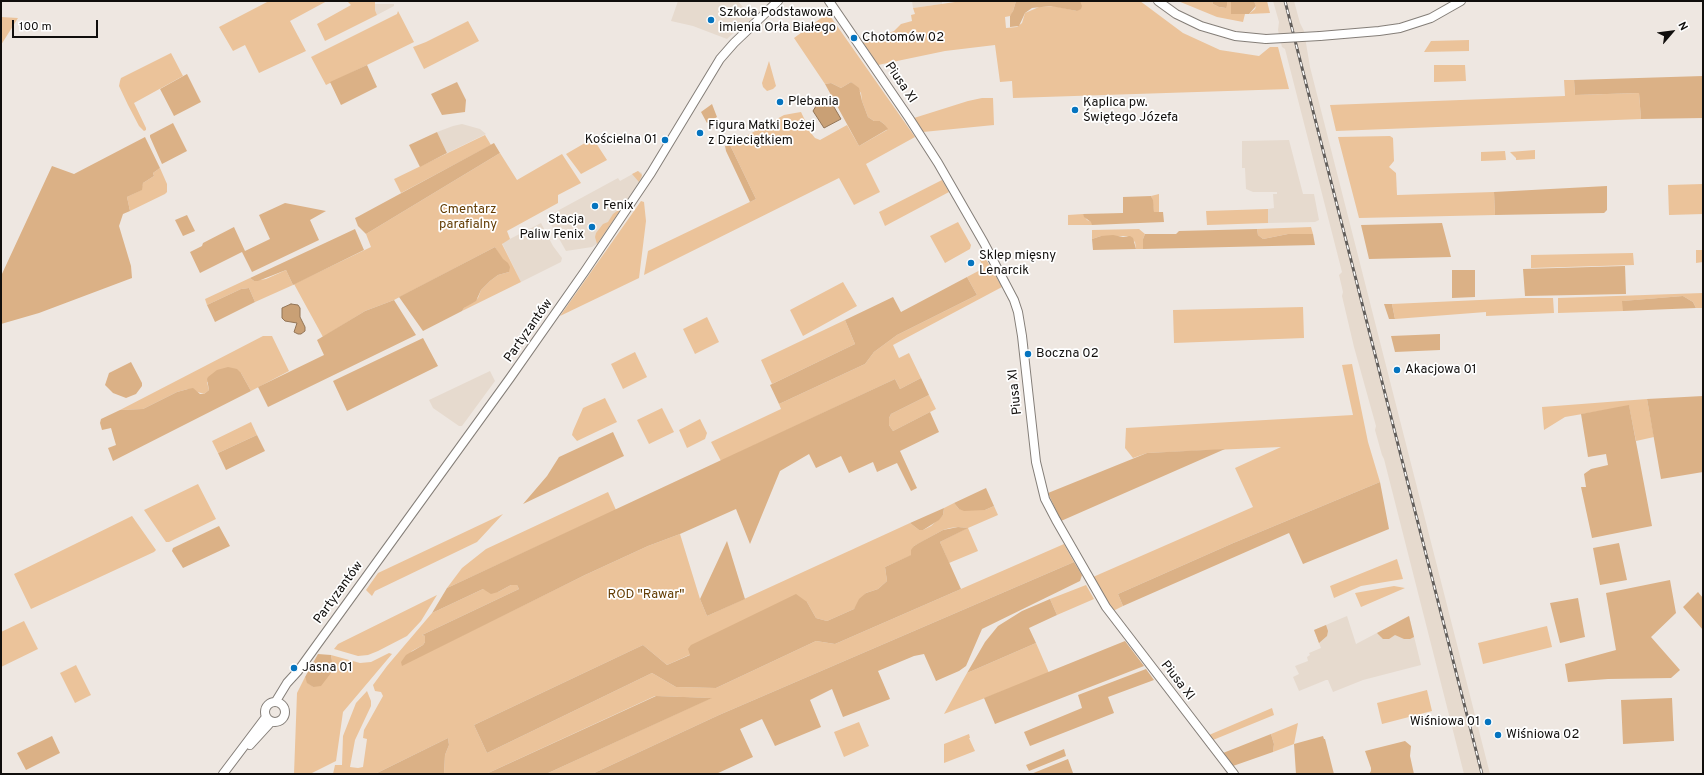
<!DOCTYPE html>
<meta charset="utf-8">
<style>
body{margin:0}
#map{position:relative;width:1704px;height:775px;overflow:hidden;background:#eee7e1;font-family:Overpass,sans-serif}
canvas{display:block}
.frame{position:absolute;inset:0;border:2px solid #100e0c;pointer-events:none}
.north{position:absolute;left:1652px;top:12px;width:40px;height:40px;-webkit-text-stroke:3px #fff;paint-order:stroke;rotate:62deg;font-size:11px;font-weight:700;line-height:16px;text-align:center;color:#100e0c}
.north::after{content:'';display:block;margin:auto;width:14px;height:18px;background:#100e0c;clip-path:polygon(50% 0,100% 100%,50% 72%,0 100%)}
.scale{position:absolute;left:12px;top:20px;width:86px;height:18px;box-sizing:border-box;border:2px solid #100e0c;border-top:0;padding-left:5px;font-size:12px;line-height:14px;white-space:nowrap;color:#100e0c;-webkit-text-stroke:3px #fff;paint-order:stroke}
</style>
<div id="map">
<canvas width="1704" height="775"></canvas>
<div class="frame"></div>
<div class="north">N</div>
<div class="scale">100 m</div>
</div>
<script>
const g = document.querySelector('canvas').getContext('2d');
g.lineJoin = 'round';
function paint(path, color) { g.fillStyle = color; g.fill(path, 'evenodd'); }
const shape = rows => new Path2D(rows.map(r => 'M' + r).join(''));
function strokePath(path, color, width, dash) { g.strokeStyle = color; g.lineWidth = width; g.lineCap = dash ? 'butt' : 'round'; g.setLineDash(dash || []); g.stroke(path); }
function label(font, color, halo, rows, align = 'center') {
  g.font = font + ' Overpass,sans-serif'; g.lineWidth = 3.5; g.setLineDash([]); g.textBaseline = 'middle'; g.strokeStyle = halo; g.fillStyle = color; for (const [text, x, y, turn = 0] of rows) {
    g.save(); g.translate(x, y); g.rotate((+turn || 0) * Math.PI / 180); g.textAlign = isNaN(turn) ? turn : align; if (halo) g.strokeText(text, 0, 0); g.fillText(text, 0, 0); g.restore();
  }
}
paint(shape([
 [678,1,738,1,752,18,747,24,744,23,727,39,693,26,671,21],
 [912,1,942,1,942,4,913,8],
 [1273,1,1294,1,1300,23,1304,31,1310,67,1490,774,1464,774,1384,459,1382,455,1375,430,1376,426,1354,347,1342,296,1343,292,1339,275,1342,272,1285,49,1282,47,1278,30,1279,22],
 [375,4,394,4,394,6,377,15,375,10],
 [462,124,480,129,486,134,447,153,437,132,453,126],
 [1289,140,1303,194,1314,194,1319,220,1315,222,1268,223,1268,209,1274,208,1273,194,1277,194,1277,192,1253,192,1246,189,1245,168,1242,168,1242,141],
 [638,171,642,173,642,178,597,244,592,247,566,251,548,219,548,216,618,178,620,181],
 [541,223,553,246,562,258,561,262,521,282,502,243],
 [490,371,495,381,462,426,459,426,433,408,429,400],
 [1347,616,1356,644,1409,616,1421,665,1363,680,1333,692,1328,680,1326,680,1299,691,1293,677,1299,674,1295,666,1308,661,1307,657,1310,655,1309,653,1321,648,1314,630]
]), '#e6dace');
paint(shape([
 [269,1,327,1,290,21,306,51,259,73,245,45,233,51,219,27],
 [347,1,375,1,375,10,377,15,325,41,317,24,351,5],
 [962,1,1016,1,1012,14,1010,16,1005,17,1006,28,1017,27,1022,23,1025,13,1039,7,1054,6,1077,11,1080,1,1140,1,1183,33,1220,50,1259,56,1270,47,1278,47,1289,89,1013,98,1012,81,1000,82,995,45,945,51,878,65,863,42,894,31,901,24,912,21,911,15,915,14,913,8],
 [1178,1,1212,1,1213,4,1219,7,1225,8,1227,1,1231,1,1231,14,1245,14,1243,22,1217,17],
 [1254,1,1267,1,1270,13,1249,14,1255,9,1256,6],
 [398,11,414,42,326,85,311,57,397,14],
 [828,13,915,137,866,164,880,192,854,205,839,178,644,275,648,251,756,199,730,145,784,115,795,113,801,112,811,133,815,138,820,140,847,125,859,146,887,130,884,124,880,121,874,121,868,117,862,101,861,93,851,82,841,88,831,83,825,84,794,38],
 [1,17,18,18,1,45],
 [468,21,479,41,424,69,413,47,426,42],
 [1469,40,1469,51,1424,52,1431,41],
 [171,53,183,76,134,103,146,128,146,130,144,131,139,126,128,105,119,86,120,81,121,78],
 [769,61,776,86,773,89,767,91,763,87,762,83],
 [1434,65,1465,65,1466,81,1434,82],
 [1564,80,1574,80,1575,95,1639,93,1641,119,1336,131,1330,105,1565,96],
 [982,98,993,98,994,125,923,132,914,118,968,101],
 [485,135,491,145,401,193,394,179],
 [597,136,600,140,596,143,607,160,581,174,566,154],
 [1390,136,1393,138,1394,161,1389,167,1396,173,1397,195,1494,192,1495,215,1359,218,1338,137],
 [1535,150,1535,159,1516,160,1516,158,1510,152],
 [1505,151,1506,160,1481,161,1481,152],
 [500,153,517,180,562,154,581,183,558,195,558,203,507,231,510,239,502,244,521,282,462,311,464,308,478,298,481,290,490,281,498,275,509,272,495,247,394,300,365,311,323,337,294,284,371,247,366,234],
 [160,168,167,184,167,192,165,194,130,211,127,197,141,190,143,183,154,176,153,173],
 [638,171,642,175,639,182,632,174],
 [942,180,949,192,885,226,879,212],
 [1703,184,1703,214,1669,215,1668,185],
 [1159,194,1159,212,1154,212,1152,198,1151,196],
 [641,201,644,202,646,221,639,278,560,316],
 [620,209,621,209,597,244,595,237,596,233,603,224,608,222,613,214],
 [1268,209,1268,223,1207,225,1206,211],
 [1083,214,1087,220,1092,222,1092,225,1068,225,1068,215],
 [958,222,971,245,970,249,945,263,930,236],
 [1311,227,1313,234,1288,234,1263,239,1258,235,1257,229],
 [1139,229,1145,234,1143,239,1143,249,1136,249,1135,242,1127,236,1101,236,1092,239,1092,230],
 [1696,250,1703,250,1703,262,1696,263],
 [1633,253,1634,265,1531,268,1531,255],
 [983,254,1002,287,893,345,899,358,909,353,921,378,900,389,895,379,721,461,711,442,781,409,779,404,865,364,874,352,897,335,977,295,967,277,984,268,978,257],
 [286,270,293,285,255,302,249,288,241,289,207,305,205,299,250,278,254,281,266,279],
 [843,282,857,306,803,336,790,310],
 [1703,293,1703,308,1696,308,1693,302,1683,296,1623,301,1623,311,1558,313,1558,298],
 [1523,298,1553,298,1554,313,1486,316,1486,312,1395,319,1392,304],
 [1303,307,1304,338,1174,343,1173,310],
 [707,317,719,342,695,354,683,329],
 [845,320,855,344,772,384,761,360],
 [263,336,272,336,289,371,251,391,241,373,207,382,209,390,204,394,188,389,177,392,143,409,120,410],
 [635,352,647,377,623,389,611,364],
 [1352,364,1368,442,1380,482,1231,544,1118,594,1123,606,1113,611,1093,577,1253,507,1235,468,1281,447,1147,453,1133,458,1125,448,1126,428,1353,415,1342,365],
 [929,395,936,409,893,431,889,425,889,418,891,414],
 [605,398,617,422,577,441,572,435,573,431,583,408],
 [1647,399,1654,437,1636,441,1629,406,1565,417,1544,430,1542,407],
 [662,408,674,432,649,444,637,420],
 [700,419,707,433,705,439,687,448,679,430],
 [251,422,257,435,218,453,212,441],
 [198,484,216,519,169,542,166,542,144,510],
 [608,492,616,510,447,588,462,568,486,549],
 [954,503,959,509,985,510,994,506,998,515,968,528,978,551,949,563,940,542,967,528,958,527,950,528,943,530,914,546,912,555,885,567,887,581,878,589,866,593,854,609,827,621,816,618,807,602,667,665,643,645,474,725,487,753,652,673,676,687,716,688,816,641,835,644,1064,544,1074,562,719,715,592,774,546,774,711,698,655,696,486,774,444,774,445,755,449,745,448,738,375,774,333,774,335,765,342,765,343,736,356,703,367,691,371,701,371,706,355,740,350,767,358,768,363,767,367,739,363,738,364,730,383,696,381,692,375,691,373,685,387,666,432,613,483,589,498,592,511,585,517,585,519,589,422,635,425,636,425,642,423,645,412,651,402,665,585,575,648,546,680,534,700,599,707,616,910,523,919,530,923,530,931,526,943,515,944,508],
 [503,514,477,542,375,591,372,596,366,590,378,573],
 [132,516,156,550,154,552,31,609,14,574],
 [1397,559,1403,579,1361,586,1334,598,1330,586],
 [1086,585,1094,599,1057,615,1050,599],
 [1394,586,1405,588,1361,607,1355,593],
 [437,595,421,621,407,636,378,651,368,655,358,656,334,649,338,644],
 [24,621,38,649,1,667,1,632],
 [1547,626,1552,647,1483,664,1478,643],
 [1036,643,1049,673,944,714,967,673],
 [389,653,392,654,343,712,336,761,310,774,294,774,297,693,305,677,308,683,313,687,332,661,331,655,360,663,371,662],
 [76,665,91,695,75,703,60,673],
 [1427,690,1432,711,1382,724,1377,703],
 [1272,708,1274,715,1213,740,1209,735],
 [859,722,869,746,844,757,834,732],
 [1298,723,1294,744,1273,752,1274,744,1271,734],
 [969,734,970,738,969,738,975,751,944,763,944,744]
]), '#ebc39a');
paint(shape([
 [1016,1,1080,1,1082,6,1081,9,1077,11,1051,6,1032,8,1025,13,1019,26,1010,27,1010,16,1013,11],
 [1212,1,1227,1,1227,5,1226,8,1219,7,1213,4],
 [1231,1,1254,1,1256,6,1249,14,1231,14],
 [367,65,377,87,341,105,330,82],
 [187,74,201,102,174,116,160,89],
 [1703,76,1703,118,1641,119,1639,93,1575,95,1574,80],
 [457,82,466,100,465,112,442,115,431,94],
 [851,82,859,88,862,101,868,117,874,121,880,121,884,124,888,129,859,146,825,84,831,83,841,88],
 [712,104,717,117,707,123,701,112],
 [173,123,187,151,162,164,150,137,150,135],
 [437,132,447,153,420,167,409,145],
 [145,137,160,168,153,173,154,176,143,183,142,190,127,197,130,211,123,214,119,226,131,266,132,278,39,313,1,324,1,276,52,166,74,174],
 [494,143,500,153,366,234,358,226,355,218,359,216],
 [730,145,756,199,750,202,726,151,725,146],
 [1607,186,1607,210,1604,213,1495,215,1494,192],
 [1151,196,1153,200,1154,212,1163,212,1164,222,1092,225,1091,222,1084,217,1083,214,1123,213,1123,197],
 [285,203,326,211,310,220,319,240,252,272,242,252,200,273,190,252,202,246,203,243,234,227,245,251,270,239,259,215],
 [187,215,195,231,183,236,175,220],
 [1442,223,1451,257,1369,259,1361,225],
 [355,229,364,250,293,285,286,270,258,281,254,281,250,278],
 [1257,229,1258,235,1263,239,1288,234,1313,234,1315,245,1143,249,1143,239,1145,234,1176,234,1179,231],
 [1113,235,1123,237,1130,236,1133,238,1136,249,1093,250,1092,239,1101,236],
 [495,247,503,259,508,263,510,267,509,272,498,275,490,281,481,290,476,301,464,308,462,311,423,331,399,297],
 [1625,266,1626,294,1525,296,1523,269],
 [1452,270,1475,270,1475,297,1452,298],
 [967,277,977,295,897,335,874,352,865,364,779,404,770,385,855,344,845,320,893,297,901,312],
 [249,288,255,302,215,322,207,305,241,289],
 [1683,296,1693,302,1696,308,1623,311,1622,301],
 [394,300,416,335,268,407,258,387,324,355,317,340,365,311],
 [1384,304,1392,304,1395,319,1389,319],
 [1440,334,1440,350,1395,352,1391,336],
 [423,338,438,366,347,411,333,381],
 [131,362,142,383,142,386,136,394,126,398,113,393,105,385,109,373],
 [228,367,237,369,241,373,251,391,113,461,108,448,116,445,111,428,102,430,100,423,101,419,120,410,143,409,177,392,188,389,193,388,200,394,204,394,209,390,207,379,208,377,217,370],
 [921,378,929,395,891,414,889,418,889,425,893,431,930,412,939,432,900,451,917,488,911,491,897,463,877,472,873,462,849,473,841,456,816,468,809,454,780,471,750,544,736,509,680,534,648,546,585,575,402,666,401,662,406,655,423,645,425,642,425,636,422,635,519,589,517,585,511,585,498,592,491,594,483,589,432,613,447,588,895,379,900,389],
 [1703,396,1703,472,1661,479,1647,399],
 [1629,405,1652,526,1592,538,1581,487,1586,487,1584,474,1591,469,1608,465,1606,454,1588,457,1581,414],
 [613,432,624,456,523,504,547,476,559,457],
 [257,435,265,451,226,470,218,453],
 [1225,449,1061,521,1048,493,1147,453],
 [1380,482,1389,529,1303,564,1289,533,1123,606,1118,594,1231,544],
 [986,488,994,506,985,510,964,511,959,509,954,503],
 [944,508,943,515,939,520,923,530,919,530,910,523],
 [219,526,230,546,183,568,172,551,173,548],
 [958,527,968,528,940,542,961,589,835,644,816,641,716,688,676,687,652,673,487,753,474,725,643,645,667,665,690,655,688,649,691,645,796,594,807,602,816,618,827,621,854,609,859,599,866,593,878,589,887,581,885,567,911,555,911,550,914,546,919,543,943,530],
 [727,541,745,599,707,616,700,599],
 [1619,543,1627,580,1600,585,1593,548],
 [1074,562,1082,575,1080,581,982,629,966,666,959,671,936,681,924,654,914,656,878,671,890,699,843,717,832,689,810,700,821,727,775,746,762,719,740,729,753,757,716,774,592,774,719,715],
 [1670,580,1676,613,1651,637,1680,670,1671,678,1608,679,1568,682,1565,664,1616,650,1606,593],
 [1698,592,1703,598,1703,630,1683,607],
 [1578,598,1585,637,1560,643,1550,603],
 [1050,599,1057,615,1029,628,1036,643,967,673,985,642,998,626,1022,611],
 [1409,616,1414,637,1410,639,1404,639,1395,635,1389,639,1383,639,1377,633],
 [1326,625,1328,631,1327,636,1319,643,1314,630],
 [1125,641,1144,666,995,724,984,698],
 [318,654,331,655,332,661,331,673,321,686,313,687,307,683,305,677],
 [1146,669,1154,680,1108,697,1114,713,1030,746,1024,732,1082,708,1078,695],
 [656,696,712,698,546,774,486,774],
 [1672,698,1674,741,1623,744,1621,700],
 [1271,734,1274,744,1273,752,1233,766,1223,753],
 [52,736,60,753,26,770,17,753],
 [1323,736,1324,739,1325,739,1334,774,1296,774,1294,744],
 [448,738,449,745,445,755,444,774,375,774],
 [1405,741,1411,746,1410,756,1414,774,1369,774,1371,771,1371,768,1365,751],
 [1064,749,1066,756,1029,771,1026,765],
 [1068,759,1073,773,1071,774,1031,774]
]), '#dbb186');
const water = shape([
 [828,100,831,102,841,119,824,128,813,111,816,106,828,100],
 [291,304,298,305,300,308,300,317,305,327,305,331,301,334,298,334,294,332,297,323,285,321,282,318,282,308,291,304]
]);
paint(water, '#c9a075');
strokePath(water, '#927456', 1);
const tertiary = shape([
 [829,1,909,118,938,163,984,243,1014,300,1018,312,1022,336,1036,462,1045,499,1056,520,1106,607,1234,774],
 [1158,1,1176,14,1201,26,1235,36,1266,39],
 [1320,36,1379,31,1400,28,1431,18,1461,1],
 [276,701,287,683,298,671,510,378,585,271,651,173,720,59,734,43,778,1],
 '265 712a10 10 0 1 1 20 0a10 10 0 1 1-20 0Z',
 [250,745,271,722],
 [223,774,266,717]
]);
strokePath(tertiary, '#847e78', 10);
strokePath(tertiary, '#fff', 8);
const rail = shape([
 [1285,1,1482,774]
]);
strokePath(rail, '#615d5a', 3);
strokePath(rail, '#fff', 1.5, [4.5]);
const tertiaryBridge = shape([
 [1266,39,1320,36]
]);
strokePath(tertiaryBridge, '#847e78', 10, []);
strokePath(tertiaryBridge, '#fff', 8);
for (const [x, y, r, color] of [
 [711,20,4,"#0574bf"],
 [854,38,4,"#0574bf"],
 [780,102,4,"#0574bf"],
 [1075,110,4,"#0574bf"],
 [700,133,4,"#0574bf"],
 [665,140,4,"#0574bf"],
 [595,206,4,"#0574bf"],
 [592,227,4,"#0574bf"],
 [971,263,4,"#0574bf"],
 [1028,354,4,"#0574bf"],
 [1397,370,4,"#0574bf"],
 [294,668,4,"#0574bf"],
 [1488,722,4,"#0574bf"],
 [1498,735,4,"#0574bf"]
]) { const dot = new Path2D(); dot.arc(x, y, r, 0, 2 * Math.PI); g.fillStyle = color; g.fill(dot); strokePath(dot, '#fff', 1.5); }
label('13px', '#100e0c', '#fff', [
 ["Szkoła Podstawowa",719,13],
 ["imienia Orła Białego",719,28],
 ["Chotomów 02",862,38],
 ["Plebania",788,102],
 ["Kaplica pw.",1083,103],
 ["Świętego Józefa",1083,118],
 ["Figura Matki Bożej",708,126],
 ["z Dzieciątkiem",708,141],
 ["Kościelna 01",657,140,"right"],
 ["Fenix",603,206],
 ["Stacja",584,220,"right"],
 ["Paliw Fenix",584,235,"right"],
 ["Sklep mięsny",979,256],
 ["Lenarcik",979,271],
 ["Boczna 02",1036,354],
 ["Akacjowa 01",1405,370],
 ["Jasna 01",302,668],
 ["Wiśniowa 01",1480,722,"right"],
 ["Wiśniowa 02",1506,735]
], 'left');
label('13px', '#100e0c', '#fff', [
 ["Piusa XI",900,83,56],
 ["Partyzantów",529,331,-55],
 ["Piusa XI",1016,392,-96],
 ["Partyzantów",339,593,-54],
 ["Piusa XI",1177,681,52]
]);
label('13px', '#633c03', '#fff', [
 ["Cmentarz",468,210],
 ["parafialny",468,225],
 ["ROD \"Rawar\"",646,595]
]);
</script>
